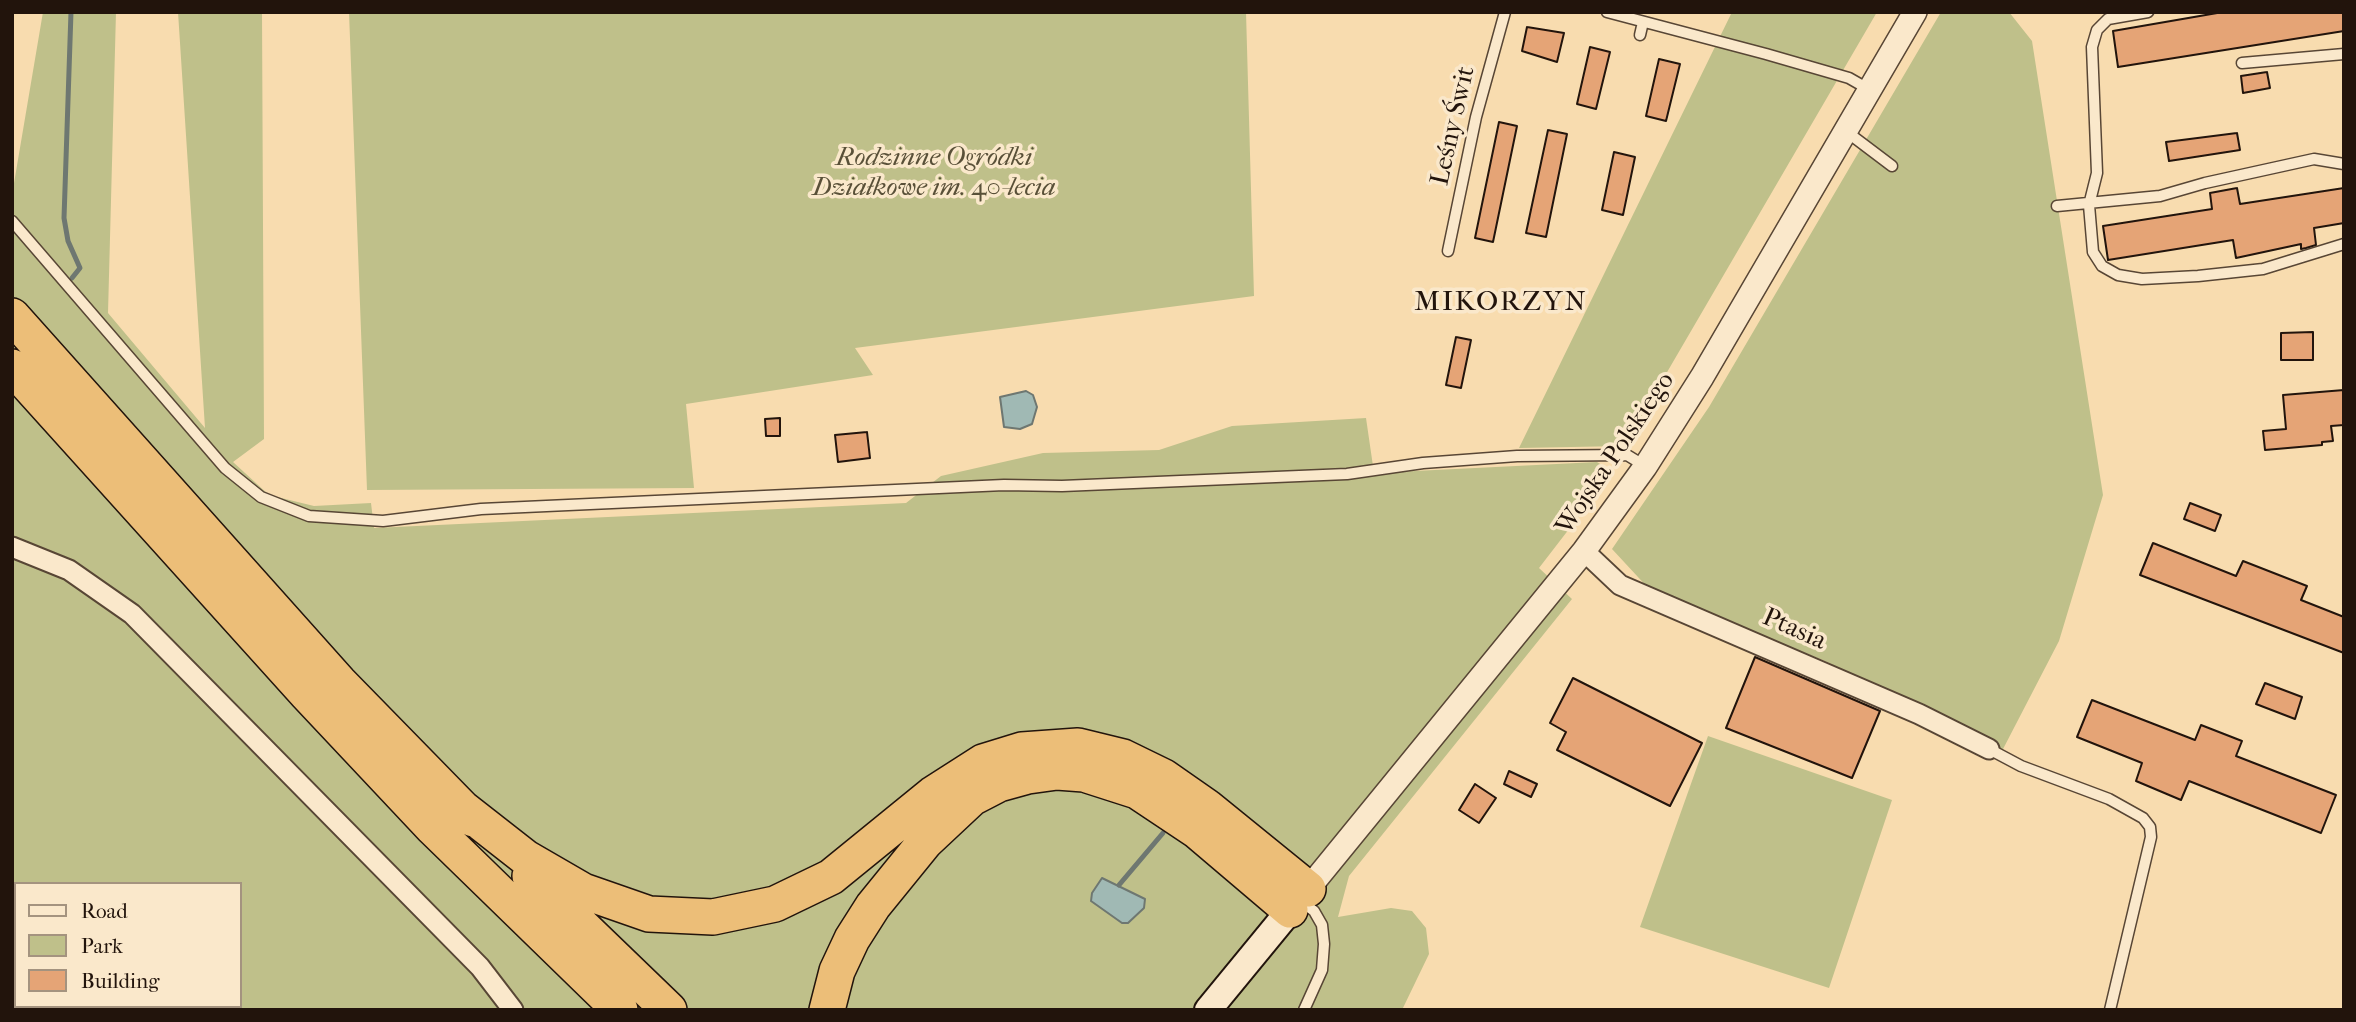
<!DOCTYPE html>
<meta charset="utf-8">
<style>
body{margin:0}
#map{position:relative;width:2356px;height:1022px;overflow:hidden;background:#f8dcaf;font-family:"IM FELL French Canon",serif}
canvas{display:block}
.frame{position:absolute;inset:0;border:14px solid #22140c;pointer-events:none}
.legend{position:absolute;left:14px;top:882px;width:228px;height:126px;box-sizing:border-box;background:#fae8cb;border:2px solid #a4937f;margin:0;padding:9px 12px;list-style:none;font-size:21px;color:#22140c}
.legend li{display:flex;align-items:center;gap:14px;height:35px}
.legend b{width:35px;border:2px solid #a4937f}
</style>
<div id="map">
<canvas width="2356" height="1022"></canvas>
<div class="frame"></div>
<ul class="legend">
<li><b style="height:9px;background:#fae8cb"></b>Road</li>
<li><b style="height:19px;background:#bfc08a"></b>Park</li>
<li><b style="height:19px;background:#e5a476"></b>Building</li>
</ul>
</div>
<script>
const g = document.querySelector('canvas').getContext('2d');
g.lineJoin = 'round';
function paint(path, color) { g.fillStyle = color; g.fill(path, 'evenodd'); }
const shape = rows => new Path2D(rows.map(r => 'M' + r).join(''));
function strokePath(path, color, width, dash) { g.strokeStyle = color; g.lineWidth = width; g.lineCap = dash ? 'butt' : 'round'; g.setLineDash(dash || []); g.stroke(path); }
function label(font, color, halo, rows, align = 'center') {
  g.font = font + ' "IM FELL French Canon",serif'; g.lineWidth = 7; g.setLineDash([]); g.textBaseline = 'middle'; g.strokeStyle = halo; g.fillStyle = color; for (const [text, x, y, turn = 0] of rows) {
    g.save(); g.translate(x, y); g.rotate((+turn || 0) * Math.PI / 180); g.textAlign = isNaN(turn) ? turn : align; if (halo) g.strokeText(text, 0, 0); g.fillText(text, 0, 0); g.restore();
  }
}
paint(shape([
 [43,12,116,12,108,313,205,428,178,12,262,12,264,439,233,462,269,495,314,506,371,503,374,528,906,503,941,476,1043,453,1159,450,1232,426,1366,418,1374,473,1597,462,1613,472,1539,568,1572,599,1349,876,1338,917,1391,908,1412,911,1426,928,1429,954,1402,1010,12,1010,12,195],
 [16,884,240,884,240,1006,16,1006],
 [349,12,1246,12,1254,296,855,348,873,375,686,404,694,488,367,490],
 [1732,12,1877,12,1624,446,1519,448],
 [1941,12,2009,12,2032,41,2103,495,2059,641,2002,751,1825,661,1650,590,1612,549,1709,407],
 [1708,736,1892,800,1829,988,1640,927]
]), '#bfc08a');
const water = shape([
 [1026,391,1033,395,1037,407,1032,424,1020,429,1004,427,1000,397,1026,391],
 [1102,878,1145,899,1144,908,1128,923,1122,923,1091,901,1092,893,1102,878]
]);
paint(water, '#a0b9b4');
strokePath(water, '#6e7771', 2);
strokePath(shape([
 [71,12,64,218,68,241,80,268,72,278],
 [1119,885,1163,833]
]), '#6e7771', 5);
const building = shape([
 [2223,12,2344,12,2344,31,2118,67,2113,31,2223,12],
 [1527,27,1564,33,1557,62,1522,51,1527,27],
 [1590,47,1610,52,1596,109,1577,104,1590,47],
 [1659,59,1680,64,1666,121,1646,116,1659,59],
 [2267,72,2270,88,2243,93,2241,76,2267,72],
 [1499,122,1517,126,1493,242,1475,238,1499,122],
 [1548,130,1567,134,1546,237,1526,233,1548,130],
 [2237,133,2240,150,2169,161,2166,142,2237,133],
 [1614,152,1635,157,1623,215,1602,210,1614,152],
 [2237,188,2240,204,2344,188,2344,223,2314,228,2316,245,2306,248,2301,249,2301,244,2236,258,2233,240,2108,260,2103,226,2212,209,2210,193,2237,188],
 [2313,332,2313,360,2281,360,2281,333,2313,332],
 [1456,337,1471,340,1461,388,1446,385,1456,337],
 [2344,390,2344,425,2331,426,2333,441,2322,442,2322,445,2265,450,2263,431,2286,429,2283,395,2344,390],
 [780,418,780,436,766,436,765,419,780,418],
 [867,432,870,458,838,462,835,435,867,432],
 [2190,503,2221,515,2215,531,2184,519,2190,503],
 [2153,543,2236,576,2243,561,2307,586,2301,600,2344,617,2344,653,2140,575,2153,543],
 [1755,657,1880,711,1852,778,1726,728,1755,657],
 [1573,678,1702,743,1670,806,1557,750,1566,732,1550,723,1573,678],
 [2265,683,2302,697,2295,719,2256,704,2265,683],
 [2092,700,2195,740,2201,725,2242,741,2236,756,2336,795,2321,833,2189,781,2181,800,2136,781,2142,763,2077,737,2092,700],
 [1509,771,1537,784,1531,797,1504,784,1509,771],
 [1475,784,1496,798,1479,823,1459,810,1475,784]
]);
paint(building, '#e5a476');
strokePath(building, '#22140c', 2);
const service = shape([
 [1607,12,1766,54,1849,78,1870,90],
 [2148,12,2108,19,2097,30,2092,47,2097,173,2089,205,2093,252,2102,266,2118,275,2142,279,2198,276,2263,269,2344,244],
 [1640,35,1643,22],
 [2242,63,2344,54],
 [1847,132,1892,166],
 [2057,206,2160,196,2205,183,2314,159,2344,164],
 [12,221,225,468,261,497,309,516,383,521,481,509,1004,485,1062,486,1347,474,1423,463,1517,456,1627,455,1645,466],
 [1448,251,1476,117,1505,12],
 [1989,749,2021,766,2109,799,2143,818,2150,827,2151,837,2110,1010],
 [1299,900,1314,911,1322,925,1324,944,1322,970,1304,1010]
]);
const minor = shape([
 [12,547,69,570,132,614,480,967,513,1010],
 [1584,551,1620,585,1919,714,1989,749]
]);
const tertiary = shape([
 [1308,889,1584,551,1645,467,1702,377,1915,12]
]);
const secondary = shape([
 [1208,1010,1300,898]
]);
const motorway = shape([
 [12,316,339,682,473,819],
 [12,367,307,694,433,828,620,1010],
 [457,804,526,858,583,891,649,914,713,917,775,904,831,877,933,794,983,762,1022,750,1078,746,1123,757,1164,777,1207,807,1308,889],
 [530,876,669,1010],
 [827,1010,837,971,852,939,873,906,925,842,972,798,999,784,1028,776,1057,772,1084,774,1137,791,1197,831,1290,910]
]);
strokePath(service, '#584635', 13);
strokePath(minor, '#584635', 23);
strokePath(tertiary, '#584635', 26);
strokePath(secondary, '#22140c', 30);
strokePath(motorway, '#22140c', 38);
strokePath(service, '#fae8cb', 10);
strokePath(minor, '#fae8cb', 19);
strokePath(tertiary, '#fae8cb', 23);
strokePath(secondary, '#fae8cb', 26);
strokePath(motorway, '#ecbe78', 35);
label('26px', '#22140c', '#fae8cb', [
 ["Leśny Świt",1454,126,-77],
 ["Wojska Polskiego",1616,454,-56],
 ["Ptasia",1794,630,24]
]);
label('italic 26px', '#595038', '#fae8cb', [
 ["Rodzinne Ogródki",934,159],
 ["Działkowe im. 40-lecia",934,189]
]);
g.letterSpacing = '2px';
label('28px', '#22140c', '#fae8cb', [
 ["MIKORZYN",1501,303]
]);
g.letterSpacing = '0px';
</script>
